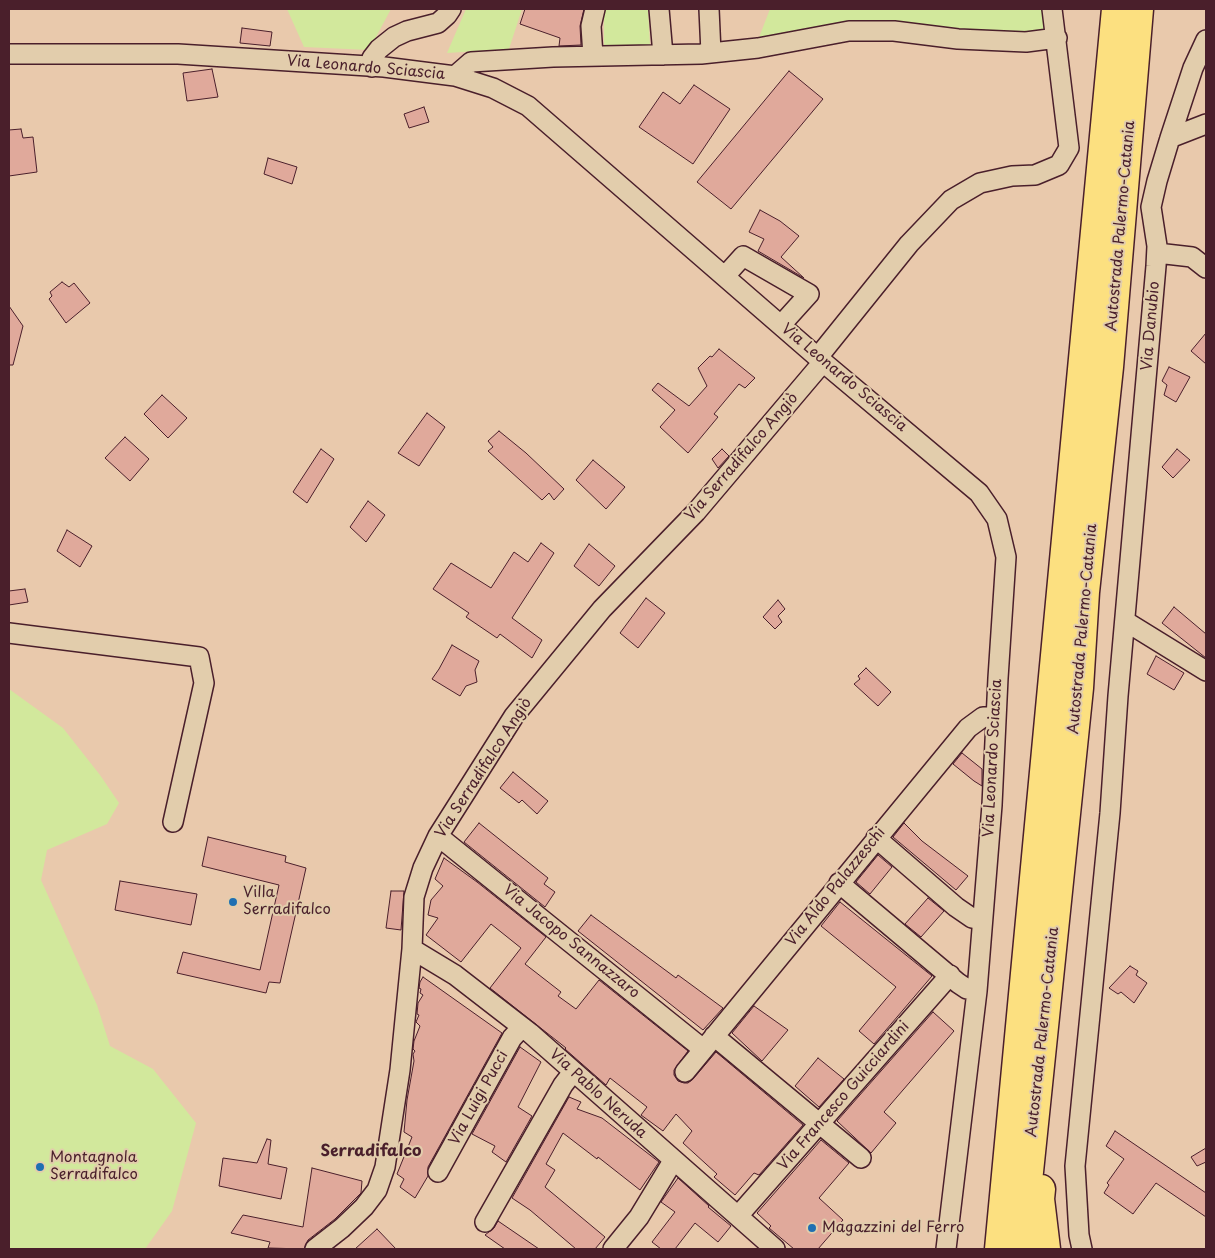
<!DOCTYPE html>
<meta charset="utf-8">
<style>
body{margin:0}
#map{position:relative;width:1215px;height:1258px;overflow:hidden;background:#e9c9ac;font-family:"Playpen Sans",sans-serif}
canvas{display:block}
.frame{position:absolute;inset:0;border:10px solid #4a1f2b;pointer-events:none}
</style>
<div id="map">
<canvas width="1215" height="1258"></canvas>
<div class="frame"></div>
</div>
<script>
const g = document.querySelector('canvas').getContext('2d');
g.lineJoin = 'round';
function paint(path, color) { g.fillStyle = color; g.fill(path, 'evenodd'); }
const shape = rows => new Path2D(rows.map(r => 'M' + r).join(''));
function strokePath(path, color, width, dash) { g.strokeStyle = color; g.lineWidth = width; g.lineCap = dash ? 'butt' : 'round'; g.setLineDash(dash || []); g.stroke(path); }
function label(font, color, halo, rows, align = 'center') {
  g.font = font + ' "Playpen Sans",sans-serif'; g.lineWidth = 4; g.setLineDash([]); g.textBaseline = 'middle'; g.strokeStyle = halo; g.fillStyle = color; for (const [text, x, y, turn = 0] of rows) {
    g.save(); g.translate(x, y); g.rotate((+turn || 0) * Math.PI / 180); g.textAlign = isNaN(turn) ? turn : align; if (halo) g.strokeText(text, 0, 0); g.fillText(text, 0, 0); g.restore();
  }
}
paint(shape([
 [287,9,391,9,369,50,304,47],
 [466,9,522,9,509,49,447,53],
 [604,9,648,9,650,45,604,46],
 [770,9,1047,9,1045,30,1030,34,758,40],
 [9,689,63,728,100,775,119,803,107,824,47,850,41,880,97,1005,110,1046,153,1069,196,1123,172,1211,145,1249,9,1249]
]), '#d2e89c');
const building = shape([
 [525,9,584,9,580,26,581,45,559,46,560,38,520,24,525,9],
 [242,28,272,32,270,46,240,43,242,28],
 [212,69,218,97,187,101,183,73,212,69],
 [789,71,823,99,731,209,697,182,789,71],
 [694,85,730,109,693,164,639,127,663,92,680,104,694,85],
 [424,107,429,122,409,128,404,114,424,107],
 [21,129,23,138,33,137,37,172,9,176,9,130,21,129],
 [268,158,297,167,292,184,264,174,268,158],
 [760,210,780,221,799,236,781,257,804,278,758,251,764,239,749,232,760,210],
 [62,282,69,287,74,283,90,303,66,323,49,299,52,296,50,292,62,282],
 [9,306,23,326,13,365,9,365,9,306],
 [1206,333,1206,364,1191,351,1206,333],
 [719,349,755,378,745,388,739,384,714,414,718,417,688,453,660,427,675,410,652,390,658,383,689,406,707,386,698,368,710,356,712,357,719,349],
 [1169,367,1190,377,1176,402,1164,395,1167,385,1162,381,1169,367],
 [162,395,187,418,168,438,144,414,162,395],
 [427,413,445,427,419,466,398,453,427,413],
 [499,431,526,453,564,489,554,500,549,493,542,500,488,451,493,447,488,441,499,431],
 [125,437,149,459,130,481,105,458,125,437],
 [321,449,334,459,307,503,293,492,321,449],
 [722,449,729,456,718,468,712,459,722,449],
 [1177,449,1190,460,1173,478,1162,467,1177,449],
 [593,460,625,487,606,509,576,480,593,460],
 [368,501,385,515,366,542,350,527,368,501],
 [67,530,92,546,80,567,57,551,67,530],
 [541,543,554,553,512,618,542,640,532,658,500,634,497,638,466,617,469,613,433,589,451,563,491,588,514,552,528,562,541,543],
 [589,544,615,566,599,586,574,566,589,544],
 [25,589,28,602,9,605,9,591,25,589],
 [646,598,665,613,638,648,620,633,646,598],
 [778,600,785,609,778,616,782,622,775,629,763,617,778,600],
 [1174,607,1206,634,1206,658,1162,623,1174,607],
 [452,645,479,661,475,670,477,682,466,686,460,696,432,679,439,669,452,645],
 [1156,656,1184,673,1174,690,1147,674,1156,656],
 [866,668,891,692,878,706,854,684,860,679,858,676,866,668],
 [962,753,982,769,982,786,974,781,953,764,962,753],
 [513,772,548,801,537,814,522,800,519,803,500,788,513,772],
 [479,823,548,878,544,884,555,892,545,907,464,842,479,823],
 [904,823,922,841,968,876,956,890,893,837,904,823],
 [208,837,286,856,285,862,306,868,280,983,269,982,266,993,177,973,183,952,260,970,279,885,202,866,208,837],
 [878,855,892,867,870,894,856,882,878,855],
 [444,858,477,882,546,937,525,964,561,992,558,996,576,1009,599,980,688,1051,674,1070,674,1075,678,1081,684,1083,688,1083,693,1079,716,1052,803,1125,759,1175,754,1173,735,1195,714,1177,717,1174,683,1143,692,1131,676,1114,663,1131,641,1115,647,1107,610,1078,606,1085,565,1049,566,1048,490,988,521,948,491,924,461,962,426,935,438,918,428,915,431,900,443,886,435,879,444,858],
 [120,881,197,894,191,925,115,910,120,881],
 [391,891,404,891,401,930,386,928,391,891],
 [928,898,944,911,921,937,905,924,928,898],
 [840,902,932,976,874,1044,859,1031,896,987,821,926,840,902],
 [591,915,676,978,678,975,723,1008,703,1030,578,931,591,915],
 [1130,966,1138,971,1136,975,1147,983,1134,1003,1121,992,1118,994,1109,988,1130,966],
 [423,977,502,1033,428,1167,428,1176,415,1198,400,1187,404,1179,397,1174,412,1137,404,1132,407,1100,414,1061,413,1054,415,1051,413,1049,414,1041,420,1026,416,1022,419,1015,417,1014,418,1003,423,995,420,993,421,989,419,988,420,982,423,977],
 [754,1006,788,1030,762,1061,732,1033,754,1006],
 [933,1012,954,1031,884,1112,896,1123,871,1153,837,1121,933,1012],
 [520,1047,541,1062,518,1107,532,1116,506,1162,492,1152,495,1146,472,1134,520,1047],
 [818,1058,844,1079,819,1107,795,1086,818,1058],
 [569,1097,581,1102,577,1109,602,1118,659,1162,640,1190,598,1157,597,1159,563,1133,546,1164,555,1170,545,1187,605,1237,595,1249,576,1249,530,1210,512,1198,569,1097],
 [1115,1131,1206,1193,1206,1217,1156,1183,1133,1214,1104,1193,1109,1185,1107,1183,1124,1159,1106,1146,1115,1131],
 [267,1139,271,1140,268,1164,287,1168,281,1199,219,1186,223,1158,257,1163,267,1139],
 [821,1140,849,1163,819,1198,843,1220,818,1249,794,1249,769,1228,771,1226,757,1213,821,1140],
 [1206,1148,1206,1162,1197,1166,1191,1157,1206,1148],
 [312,1168,362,1181,361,1193,335,1219,308,1240,304,1249,268,1248,270,1242,231,1233,243,1215,303,1227,312,1168],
 [678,1178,709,1206,708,1207,731,1226,718,1242,695,1223,675,1249,661,1249,652,1242,675,1212,661,1202,678,1178],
 [498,1221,539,1249,505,1249,485,1235,494,1228,498,1221],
 [377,1229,396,1249,355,1249,377,1229]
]);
paint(building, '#e0a99b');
strokePath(building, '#4a1f2b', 1);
const minor = shape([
 [659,9,663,55],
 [709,9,711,53],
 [9,54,178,54,384,67,455,76,493,88,528,106,823,362,979,493,997,519,1006,557,998,678,992,805,977,991,946,1249],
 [593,56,591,26,595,9],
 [372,67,372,58,379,49,394,37,407,31,438,23,447,15,451,9],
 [455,76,471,62,553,57,701,54,758,48,849,31,894,31,958,39,1026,42,1057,38],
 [1170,138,1206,124],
 [1157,253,1192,257,1206,268],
 [725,276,743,256,809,294,781,325],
 [818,357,909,244,951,200,980,183,1012,176,1035,175,1059,165,1069,148,1052,9],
 [1125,621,1206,671],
 [9,633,199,657,204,683,173,822],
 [438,836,703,1049],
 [876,838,956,907,972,918,982,920],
 [839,883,958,983,967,989,977,991],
 [412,949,455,975,530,1033,775,1249],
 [714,1036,861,1158],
 [685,1072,968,728,983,717,996,717],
 [438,1172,512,1038,522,1027],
 [738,1216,950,975],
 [485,1222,563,1085,573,1072],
 [315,1249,342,1228,364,1207,377,1190,385,1167,400,1070,412,949,414,897,423,868,438,836,514,716,602,609,696,512,823,362],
 [613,1249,639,1217,673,1161],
 [1082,1249,1079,1235,1075,1166,1110,813,1118,696,1156,266,1157,246,1151,207,1157,181,1170,138,1193,68,1206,40]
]);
const highway = shape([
 [1041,1189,1040,1199,1046,1249],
 [999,1249,1116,9],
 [1021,1249,1079,688,1085,592,1109,367,1139,9]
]);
strokePath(minor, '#4a1f2b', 22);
strokePath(highway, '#4a1f2b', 31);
strokePath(minor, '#e2cdac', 19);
strokePath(highway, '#fce080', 28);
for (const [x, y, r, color] of [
 [233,902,5,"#1f6fb2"],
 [40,1167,5,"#1f6fb2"],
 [812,1228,5,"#1f6fb2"]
]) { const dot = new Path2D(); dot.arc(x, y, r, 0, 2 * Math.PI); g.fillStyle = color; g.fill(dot); strokePath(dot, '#e2cdac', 2); }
label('15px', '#4a1f2b', '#e2cdac', [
 ["Via Leonardo Sciascia",366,68,5],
 ["Autostrada Palermo-Catania",1121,226,-85],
 ["Via Danubio",1151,326,-85],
 ["Via Leonardo Sciascia",844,378,40],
 ["Via Serradifalco Angiò",742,457,-49],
 ["Autostrada Palermo-Catania",1083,629,-85],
 ["Via Leonardo Sciascia",993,758,-87],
 ["Via Serradifalco Angiò",484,768,-57],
 ["Via Aldo Palazzeschi",836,887,-51],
 ["Via Jacopo Sannazzaro",571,942,39],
 ["Autostrada Palermo-Catania",1043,1032,-84],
 ["Via Pablo Neruda",598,1094,42],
 ["Via Francesco Guicciardini",844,1096,-49],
 ["Via Luigi Pucci",479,1098,-61]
]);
label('15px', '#4a1f2b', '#e2cdac', [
 ["Villa",243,893],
 ["Serradifalco",243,910],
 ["Montagnola",50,1158],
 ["Serradifalco",50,1175],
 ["Magazzini del Ferro",822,1228]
], 'left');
label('bold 16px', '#4a1f2b', '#e2cdac', [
 ["Serradifalco",371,1152]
]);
</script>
